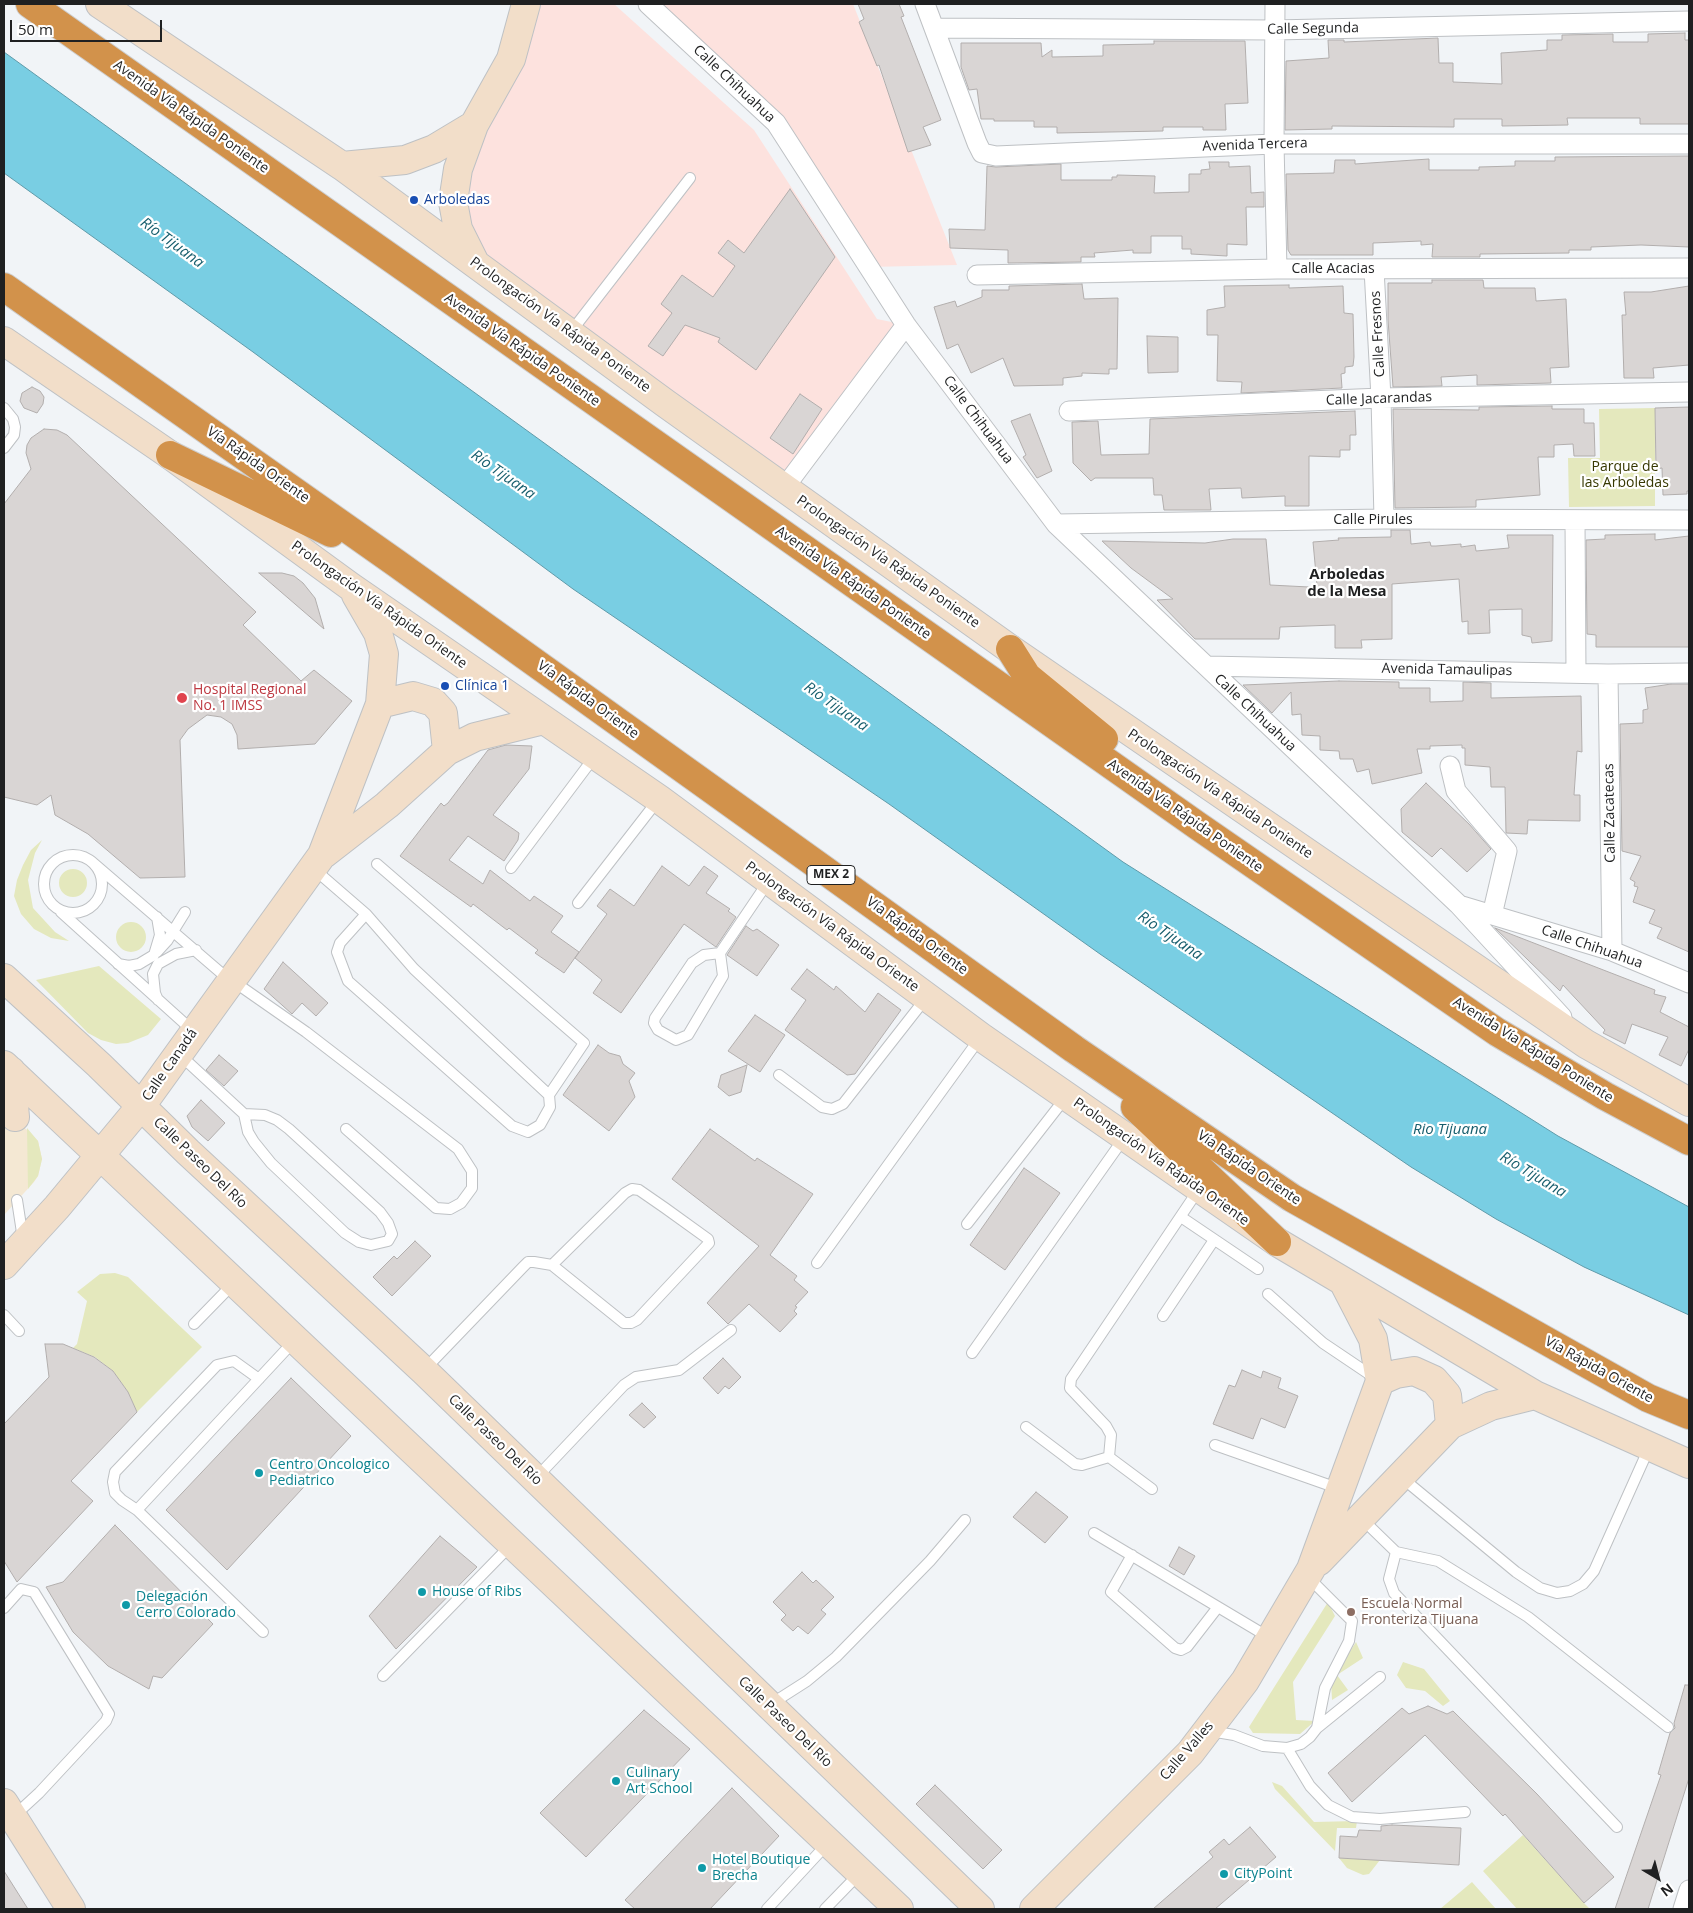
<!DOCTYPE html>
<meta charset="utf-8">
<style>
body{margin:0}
#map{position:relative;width:1693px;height:1913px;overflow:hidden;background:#f1f4f7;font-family:"Open Sans",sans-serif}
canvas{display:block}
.frame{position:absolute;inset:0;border:5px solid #1f2021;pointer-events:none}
.north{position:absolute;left:1633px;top:1853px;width:50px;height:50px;-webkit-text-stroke:4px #fff;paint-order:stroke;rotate:143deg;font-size:14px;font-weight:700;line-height:20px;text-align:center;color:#1f2021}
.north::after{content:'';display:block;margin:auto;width:18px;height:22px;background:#1f2021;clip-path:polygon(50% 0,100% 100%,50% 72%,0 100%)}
.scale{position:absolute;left:10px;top:20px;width:152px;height:22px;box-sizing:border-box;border:2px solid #1f2021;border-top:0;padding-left:6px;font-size:15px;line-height:18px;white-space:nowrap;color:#1f2021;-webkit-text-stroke:4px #fff;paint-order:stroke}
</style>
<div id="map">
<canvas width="1693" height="1913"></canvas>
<div class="frame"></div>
<div class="north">N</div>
<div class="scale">50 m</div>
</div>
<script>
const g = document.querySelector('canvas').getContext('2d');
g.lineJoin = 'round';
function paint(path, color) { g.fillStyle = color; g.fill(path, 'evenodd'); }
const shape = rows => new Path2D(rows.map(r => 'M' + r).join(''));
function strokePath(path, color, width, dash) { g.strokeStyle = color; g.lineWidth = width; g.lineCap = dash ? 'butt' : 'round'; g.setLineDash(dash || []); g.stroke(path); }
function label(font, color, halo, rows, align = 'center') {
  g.font = font + ' "Open Sans",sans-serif'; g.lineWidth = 4.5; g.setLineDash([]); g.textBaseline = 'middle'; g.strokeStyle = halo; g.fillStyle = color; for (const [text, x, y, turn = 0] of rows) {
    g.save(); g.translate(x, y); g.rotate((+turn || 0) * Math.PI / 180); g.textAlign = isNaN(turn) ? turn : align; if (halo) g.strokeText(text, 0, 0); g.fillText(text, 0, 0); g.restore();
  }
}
paint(shape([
 [4,1107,38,1141,42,1159,38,1176,34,1182,4,1215]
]), '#f4e8d3');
paint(shape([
 [526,4,614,4,754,130,877,319,906,325,784,488,475,262,458,169],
 [648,4,853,4,957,265,869,267,776,123]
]), '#fde2de');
paint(shape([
 [1655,408,1655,506,1569,507,1568,458,1600,458,1599,409],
 [42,840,35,853,28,880,33,908,55,932,69,941,51,938,34,929,21,914,14,896,17,880,23,865,31,850],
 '59 883a14 14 0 1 1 28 0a14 14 0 1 1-28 0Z',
 '116 937a15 15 0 1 1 30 0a15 15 0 1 1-30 0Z',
 [99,966,161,1019,148,1035,128,1043,116,1044,101,1040,88,1033,36,980],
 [27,1128,38,1141,42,1159,38,1176,28,1189],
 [115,1273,128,1277,202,1347,137,1412,128,1392,113,1371,95,1357,73,1348,77,1344,87,1301,77,1292,100,1274],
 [1328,1602,1335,1616,1293,1682,1296,1720,1315,1721,1300,1734,1253,1733,1249,1727],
 [1356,1642,1363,1658,1337,1675,1348,1690,1332,1700,1331,1681],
 [1403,1662,1424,1669,1450,1701,1443,1706,1425,1691,1406,1688,1397,1675],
 [1272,1782,1282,1786,1314,1822,1357,1821,1356,1828,1337,1828,1335,1851,1275,1789],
 [1523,1835,1584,1903,1590,1909,1517,1909,1483,1871],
 [1339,1858,1380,1860,1369,1874,1363,1875,1347,1868],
 [1472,1882,1496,1909,1440,1909]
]), '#e4e8bd');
const water = shape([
 [4,52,1123,862,1558,1136,1689,1207,1689,1315,1584,1267,1496,1219,1411,1167,1100,954,889,804,573,589,253,352,4,173,4,52]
]);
paint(water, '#79cee3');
strokePath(water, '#5e9aa9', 1);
const building = shape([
 [858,4,899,4,904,16,901,17,941,120,923,127,931,145,908,152,879,65,877,66,859,22,864,19,858,4],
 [1685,33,1685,40,1689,40,1689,124,1640,124,1640,118,1567,118,1568,125,1502,126,1502,119,1454,119,1454,127,1332,126,1332,129,1285,130,1286,61,1329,58,1328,40,1344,40,1344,42,1438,38,1439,63,1453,63,1453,82,1502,84,1501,53,1547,50,1547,40,1562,40,1562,35,1613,34,1613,42,1648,42,1648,34,1685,33],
 [1154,41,1245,41,1248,103,1225,104,1226,130,1203,130,1203,127,1163,127,1163,131,1057,133,1057,127,1034,127,1034,121,994,121,994,119,981,119,977,89,969,90,961,67,961,43,1041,43,1042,57,1052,50,1052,57,1103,56,1103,45,1154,44,1154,41],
 [1689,156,1689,247,1641,245,1591,247,1591,250,1569,250,1569,253,1480,254,1480,257,1432,257,1433,244,1421,245,1421,241,1373,243,1373,255,1291,255,1288,250,1286,174,1334,173,1335,160,1355,160,1355,164,1429,159,1429,170,1479,170,1479,167,1515,166,1515,161,1555,161,1555,157,1689,156],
 [1209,162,1229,162,1229,167,1250,166,1251,193,1264,192,1264,207,1246,207,1247,245,1227,244,1227,256,1191,254,1191,249,1182,249,1182,236,1151,236,1151,253,1133,253,1133,250,1094,253,1095,257,1081,257,1081,262,1008,263,1008,250,950,248,949,229,985,230,987,166,996,167,1061,164,1061,180,1112,180,1112,177,1117,177,1117,175,1155,176,1154,193,1189,192,1189,174,1201,174,1201,170,1210,169,1209,162],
 [790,189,835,257,756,370,718,342,720,338,685,325,663,356,648,346,672,313,661,304,682,275,713,297,735,266,718,253,728,240,744,253,790,189],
 [1432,280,1483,280,1484,288,1535,288,1536,301,1566,299,1569,367,1550,368,1551,383,1477,385,1477,375,1441,377,1442,386,1393,387,1388,320,1388,283,1432,283,1432,280],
 [1082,284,1084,299,1118,298,1117,369,1109,369,1109,374,1082,373,1082,376,1063,378,1063,385,1014,386,1003,358,971,373,958,344,947,349,934,307,955,301,957,307,982,297,982,290,1009,290,1009,286,1082,284],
 [1289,285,1289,288,1343,286,1344,313,1353,314,1354,357,1353,366,1345,367,1345,373,1341,374,1342,388,1241,393,1242,382,1217,381,1218,335,1207,335,1207,310,1225,307,1224,286,1289,285],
 [1689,286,1689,365,1653,368,1654,378,1624,378,1622,315,1626,315,1624,292,1651,292,1689,286],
 [1147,336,1178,337,1178,372,1148,373,1147,336],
 [32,387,40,391,44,397,43,404,37,413,24,408,20,401,22,393,32,387],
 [800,394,822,409,793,454,770,438,800,394],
 [1552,406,1552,409,1584,409,1584,423,1594,423,1595,456,1574,456,1573,444,1554,445,1554,457,1538,457,1540,495,1476,500,1476,507,1395,508,1393,409,1479,410,1479,407,1552,406],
 [1689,407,1689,491,1687,491,1687,494,1663,495,1662,468,1656,469,1655,408,1689,407],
 [1355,411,1356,435,1350,435,1350,450,1340,450,1340,457,1309,456,1309,506,1285,506,1285,496,1242,498,1241,488,1209,489,1211,510,1164,510,1162,495,1154,495,1153,478,1095,478,1091,481,1073,463,1072,422,1098,421,1101,455,1149,454,1150,419,1355,411],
 [1030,414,1052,471,1037,478,1023,457,1026,455,1011,421,1030,414],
 [44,429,57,430,67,435,256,612,243,625,301,681,314,670,352,701,315,744,238,749,237,735,232,724,221,717,207,715,188,729,180,740,185,877,140,878,88,834,55,815,51,795,37,805,4,797,4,504,31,469,26,453,27,445,31,438,44,429],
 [1391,530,1410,530,1411,544,1430,542,1431,546,1436,546,1461,544,1461,547,1475,545,1476,551,1509,548,1507,535,1553,535,1552,641,1532,643,1531,637,1522,635,1522,609,1489,610,1490,633,1468,634,1468,621,1462,622,1459,579,1392,584,1392,639,1361,640,1362,648,1335,648,1335,625,1280,627,1279,639,1195,639,1157,600,1173,599,1131,568,1102,541,1205,543,1233,539,1266,539,1270,585,1309,587,1317,585,1313,542,1339,540,1338,538,1391,537,1391,530],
 [1655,534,1655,540,1689,536,1689,647,1596,647,1596,635,1587,634,1586,540,1605,539,1605,535,1655,534],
 [259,573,282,573,294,576,303,583,315,598,324,629,259,573],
 [1339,681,1399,682,1399,688,1430,688,1430,702,1463,701,1463,682,1491,683,1491,698,1581,696,1582,752,1577,751,1574,795,1580,795,1580,821,1528,820,1527,834,1506,833,1505,787,1491,787,1490,767,1465,765,1465,748,1462,748,1462,745,1430,746,1430,749,1417,749,1422,773,1372,784,1369,769,1357,772,1353,759,1340,759,1339,751,1320,750,1320,736,1302,735,1301,714,1292,715,1291,692,1272,713,1243,685,1339,681],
 [1671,684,1689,684,1689,952,1657,938,1662,928,1649,923,1655,910,1633,902,1638,887,1634,886,1635,882,1630,879,1641,856,1622,851,1620,724,1643,723,1643,710,1648,709,1645,688,1671,684],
 [506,745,532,746,529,769,493,815,519,833,518,840,504,861,468,836,449,860,483,884,490,870,530,901,534,896,563,916,551,932,579,952,564,973,535,953,538,950,509,928,507,930,473,904,471,907,400,856,441,803,444,806,448,803,488,750,506,745],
 [1426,783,1469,824,1491,849,1467,872,1441,848,1432,857,1402,832,1401,809,1426,783],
 [662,866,689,886,704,866,718,876,706,893,730,909,728,911,736,917,716,947,684,924,621,1013,593,993,602,980,575,958,607,914,597,906,610,889,634,906,662,866],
 [746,926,753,931,757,929,779,945,757,976,727,955,746,926],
 [1495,928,1655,990,1654,994,1666,997,1660,1012,1689,1027,1689,1049,1681,1066,1659,1055,1668,1037,1632,1024,1625,1044,1603,1033,1605,1030,1563,985,1560,991,1495,928],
 [283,962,328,1003,316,1016,302,1003,292,1014,264,989,283,962],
 [807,969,834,990,836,986,865,1012,878,993,901,1010,855,1074,847,1075,785,1030,806,1000,791,989,807,969],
 [755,1015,785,1035,760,1072,728,1051,755,1015],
 [598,1045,609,1053,620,1056,623,1064,635,1073,629,1081,635,1097,609,1131,563,1095,598,1045],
 [219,1055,238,1071,224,1086,206,1070,219,1055],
 [747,1065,741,1092,729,1096,718,1087,721,1075,747,1065],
 [201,1100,225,1123,208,1141,192,1127,187,1116,201,1100],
 [710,1129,755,1161,757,1158,813,1194,770,1255,797,1276,794,1280,808,1292,795,1306,797,1307,794,1311,797,1314,780,1332,749,1304,728,1324,707,1303,759,1246,672,1179,710,1129],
 [1024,1168,1060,1193,1005,1270,970,1245,1024,1168],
 [415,1241,431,1256,392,1296,373,1277,394,1256,397,1259,415,1241],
 [45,1344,63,1344,94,1357,113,1371,128,1392,137,1412,71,1481,93,1501,17,1582,4,1561,4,1424,49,1377,45,1344],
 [723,1358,741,1377,729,1389,725,1386,718,1394,703,1378,723,1358],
 [1242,1370,1261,1378,1263,1371,1281,1378,1278,1388,1298,1396,1285,1428,1261,1418,1253,1439,1213,1424,1229,1385,1235,1387,1242,1370],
 [291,1378,351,1436,227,1570,166,1510,291,1378],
 [642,1403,656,1417,644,1428,629,1415,642,1403],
 [1036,1492,1068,1517,1045,1543,1013,1517,1036,1492],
 [115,1525,213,1624,162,1678,153,1676,149,1689,108,1666,73,1632,46,1587,63,1582,115,1525],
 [440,1536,477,1567,396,1649,369,1616,440,1536],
 [1179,1547,1195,1556,1184,1575,1169,1566,1179,1547],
 [802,1572,813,1583,816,1580,834,1597,821,1610,826,1614,808,1634,798,1626,793,1631,781,1620,786,1615,773,1602,802,1572],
 [1685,1685,1689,1685,1689,1778,1648,1909,1615,1909,1661,1775,1658,1774,1670,1733,1675,1728,1674,1723,1685,1685],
 [1428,1706,1447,1714,1453,1711,1537,1794,1614,1877,1584,1903,1505,1814,1503,1816,1425,1735,1352,1802,1328,1773,1402,1708,1409,1714,1428,1706],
 [644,1710,690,1749,586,1857,540,1813,644,1710],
 [935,1785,1002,1850,983,1869,916,1804,935,1785],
 [732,1788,779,1836,710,1909,635,1909,625,1900,732,1788],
 [1392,1825,1461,1828,1459,1865,1339,1858,1340,1836,1357,1837,1359,1830,1381,1831,1381,1826,1392,1825],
 [1250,1827,1276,1857,1215,1909,1153,1909,1213,1857,1209,1852,1224,1839,1229,1845,1250,1827],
 [4,1871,28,1909,4,1909,4,1871]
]);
paint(building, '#d9d5d4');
strokePath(building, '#b2aead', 1);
const lane = shape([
 [570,333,690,178],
 [4,408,13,419,15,427,14,435,4,448],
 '44 884a29 29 0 1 1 58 0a29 29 0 1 1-58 0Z',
 [91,861,220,972,306,1032,458,1149,472,1171,472,1188,461,1203,450,1209,436,1208,346,1129],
 [511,868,595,756],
 [314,869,366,914,414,969,549,1095],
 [578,903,658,800],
 [61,912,193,1031],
 [366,914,340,943,337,952,348,981,512,1126,528,1132,540,1125,550,1107,549,1095,584,1043,377,864],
 [157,952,167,941,185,912],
 [720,953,704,955,692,963,655,1018,654,1023,658,1030,676,1040,688,1035,723,976,720,953,768,882],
 [118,964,129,966,139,964,154,955,160,935,157,917],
 [158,1000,155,993,153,974,158,964,176,954,196,950],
 [179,1054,244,1114,248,1132,254,1142,271,1163,345,1233,359,1242,371,1245,388,1241,392,1234,388,1223,380,1212,289,1129,277,1120,265,1115,244,1114],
 [779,1075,822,1107,832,1109,843,1104,926,998],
 [17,1200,23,1239],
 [1181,1217,1258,1269],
 [967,1224,1066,1097],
 [817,1263,980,1038],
 [1268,1294,1323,1343,1375,1378],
 [4,1315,19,1331],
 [1163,1316,1214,1240],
 [194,1324,234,1283],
 [972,1353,1124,1138],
 [424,1370,523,1267,528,1262,534,1262,552,1265,625,1193,632,1189,639,1190,665,1208,708,1239,709,1243,637,1320,631,1323,624,1323,552,1265],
 [259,1379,234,1361,217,1365,115,1472,113,1482,115,1493,122,1500,137,1510,263,1632],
 [1026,1427,1075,1464,1082,1465,1109,1457],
 [1215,1445,1340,1489],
 [1401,1477,1516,1572,1540,1588,1557,1593,1570,1591,1583,1584,1594,1571,1649,1448],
 [536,1478,624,1385,636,1377,679,1370,731,1330],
 [1152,1489,1109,1457,1111,1435,1106,1426,1070,1388,1071,1379,1199,1189],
 [137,1510,295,1340],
 [1361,1518,1396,1552,1438,1561,1528,1617,1668,1727],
 [1094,1533,1270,1638],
 [1396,1552,1389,1579,1394,1593,1617,1827],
 [1132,1555,1111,1592,1175,1648,1181,1650,1187,1647,1218,1607],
 [4,1608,21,1589,34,1592,109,1714,106,1721,39,1793,14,1816],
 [383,1676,511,1545],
 [771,1704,807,1681,836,1657,930,1561,965,1520],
 [1317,1728,1380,1677],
 [1210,1731,1234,1735,1263,1746,1287,1748,1301,1744,1310,1737,1317,1728,1325,1688,1349,1641,1352,1621,1308,1577],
 [1287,1748,1310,1786,1328,1805,1352,1817,1380,1819,1465,1812],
 [767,1909,828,1843],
 [825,1909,860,1873]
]);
const street = shape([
 [648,4,776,123,906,325,1056,524,1458,904,1562,1017],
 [925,4,977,143,982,153,996,156,1274,144,1689,144],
 [1275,4,1274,144,1277,269],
 [936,28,1274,30,1689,21],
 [1374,269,1381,398,1384,519],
 [977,275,1277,269,1689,268],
 [1069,411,1381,398,1689,392],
 [784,488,906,325],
 [1575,521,1576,673],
 [1056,524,1384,519,1689,520],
 [1206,666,1608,674,1689,673],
 [1608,674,1612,951],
 [1450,766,1456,791,1507,851,1492,915],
 [1459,905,1612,951,1689,983],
 [1683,1909,1689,1890]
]);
const secondary = shape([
 [100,4,342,166,665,403,1010,649,1586,1044,1689,1102],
 [342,166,405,160,434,149,474,125],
 [474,261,458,229,453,202,458,169,474,125,511,59,526,4],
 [4,341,170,455,351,587,659,799,981,1037,1277,1242,1535,1395,1689,1464],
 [380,704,413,696,433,702,443,713,447,751],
 [324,854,387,805,447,751,475,737,544,720],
 [4,978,99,1065,188,1152,424,1371,980,1909],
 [4,1065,899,1909],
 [11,1071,15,1117],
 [4,1265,57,1207,141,1106,322,855,380,704,384,654,378,633,356,595],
 [1380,1381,1396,1374,1414,1371,1434,1380,1447,1395,1450,1425],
 [1319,1561,1450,1425,1491,1406,1535,1395],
 [4,1803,71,1909],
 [1034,1909,1190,1753,1245,1681,1311,1569,1380,1381,1373,1339,1344,1283]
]);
const highway = shape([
 [30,4,1198,826,1497,1032,1605,1096,1689,1141],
 [4,287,396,563,1074,1049,1292,1198,1648,1398,1689,1415],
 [170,455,331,533],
 [1010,649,1027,676,1104,739],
 [1135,1107,1277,1242]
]);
strokePath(lane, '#bec1c4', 12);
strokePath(street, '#bec1c4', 21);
strokePath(secondary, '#bec1c4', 30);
strokePath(highway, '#cecece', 30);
strokePath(lane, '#fff', 10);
strokePath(street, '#fff', 19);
strokePath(secondary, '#f2dec9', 28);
strokePath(highway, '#d2924b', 28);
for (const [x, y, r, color] of [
 [414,200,5,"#1a4fb4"],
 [445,686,5,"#1a4fb4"],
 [182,698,6,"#e0444e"],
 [259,1473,5,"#0f9aa8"],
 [422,1592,5,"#0f9aa8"],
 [126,1605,5,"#0f9aa8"],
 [1351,1612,5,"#8d6e63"],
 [616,1781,5,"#0f9aa8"],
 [702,1868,5,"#0f9aa8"],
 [1224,1874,5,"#0f9aa8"]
]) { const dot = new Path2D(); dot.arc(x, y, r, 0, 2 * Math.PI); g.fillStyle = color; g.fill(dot); strokePath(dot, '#fff', 2); }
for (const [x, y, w] of [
 [831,875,48]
]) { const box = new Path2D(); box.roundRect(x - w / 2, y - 9.5, w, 19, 4); g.fillStyle = '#fff'; g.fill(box); strokePath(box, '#1f2021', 1); }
label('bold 12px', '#1f2021', null, [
 ["MEX 2",831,875]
]);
label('14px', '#1f2021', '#fff', [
 ["Calle Segunda",1313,29,-1],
 ["Calle Chihuahua",734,84,43],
 ["Avenida Vía Rápida Poniente",191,117,35],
 ["Avenida Tercera",1255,145,-2],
 ["Calle Acacias",1333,269],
 ["Prolongación Vía Rápida Poniente",560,325,36],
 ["Calle Fresnos",1378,334,-93],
 ["Avenida Vía Rápida Poniente",522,350,35],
 ["Calle Jacarandas",1379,399,-2],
 ["Calle Chihuahua",978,420,53],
 ["Vía Rápida Oriente",258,465,35],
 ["Calle Pirules",1373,520],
 ["Prolongación Vía Rápida Poniente",888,562,35],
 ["Avenida Vía Rápida Poniente",853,583,35],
 ["Prolongación Vía Rápida Oriente",379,605,35],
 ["Avenida Tamaulipas",1447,670,1],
 ["Vía Rápida Oriente",588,700,36],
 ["Calle Chihuahua",1255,713,43],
 ["Prolongación Vía Rápida Poniente",1220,794,34],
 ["Calle Zacatecas",1610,813,-91],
 ["Avenida Vía Rápida Poniente",1185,816,35],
 ["Prolongación Vía Rápida Oriente",832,927,36],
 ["Vía Rápida Oriente",917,936,36],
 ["Calle Chihuahua",1592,947,19],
 ["Avenida Vía Rápida Poniente",1533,1050,32],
 ["Calle Canadá",170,1065,-55],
 ["Prolongación Vía Rápida Oriente",1161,1162,35],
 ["Calle Paseo Del Río",200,1163,44],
 ["Vía Rápida Oriente",1249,1168,34],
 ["Vía Rápida Oriente",1599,1370,29],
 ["Calle Paseo Del Río",495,1440,44],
 ["Calle Paseo Del Río",785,1722,44],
 ["Calle Valles",1187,1751,-49]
]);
label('14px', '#164399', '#fff', [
 ["Arboledas",424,200],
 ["Clínica 1",455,686]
], 'left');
label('14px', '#373802', '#fff', [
 ["Parque de",1625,467],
 ["las Arboledas",1625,483]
]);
label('14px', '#be3a42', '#fff', [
 ["Hospital Regional",193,690],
 ["No. 1 IMSS",193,706]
], 'left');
label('14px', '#0d838f', '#fff', [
 ["Centro Oncologico",269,1465],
 ["Pediatrico",269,1481],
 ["House of Ribs",432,1592],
 ["Delegación",136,1597],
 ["Cerro Colorado",136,1613],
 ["Culinary",626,1773],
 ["Art School",626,1789],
 ["Hotel Boutique",712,1860],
 ["Brecha",712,1876],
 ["CityPoint",1234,1874]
], 'left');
label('14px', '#785e54', '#fff', [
 ["Escuela Normal",1361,1604],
 ["Fronteriza Tijuana",1361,1620]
], 'left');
label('italic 15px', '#175e6d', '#fff', [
 ["Río Tijuana",172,243,36],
 ["Río Tijuana",503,475,35],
 ["Río Tijuana",836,707,35],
 ["Río Tijuana",1170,936,34],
 ["Rio Tijuana",1450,1130],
 ["Río Tijuana",1533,1175,31]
]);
label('bold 15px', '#1f2021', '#fff', [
 ["Arboledas",1347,575],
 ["de la Mesa",1347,592]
]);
</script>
